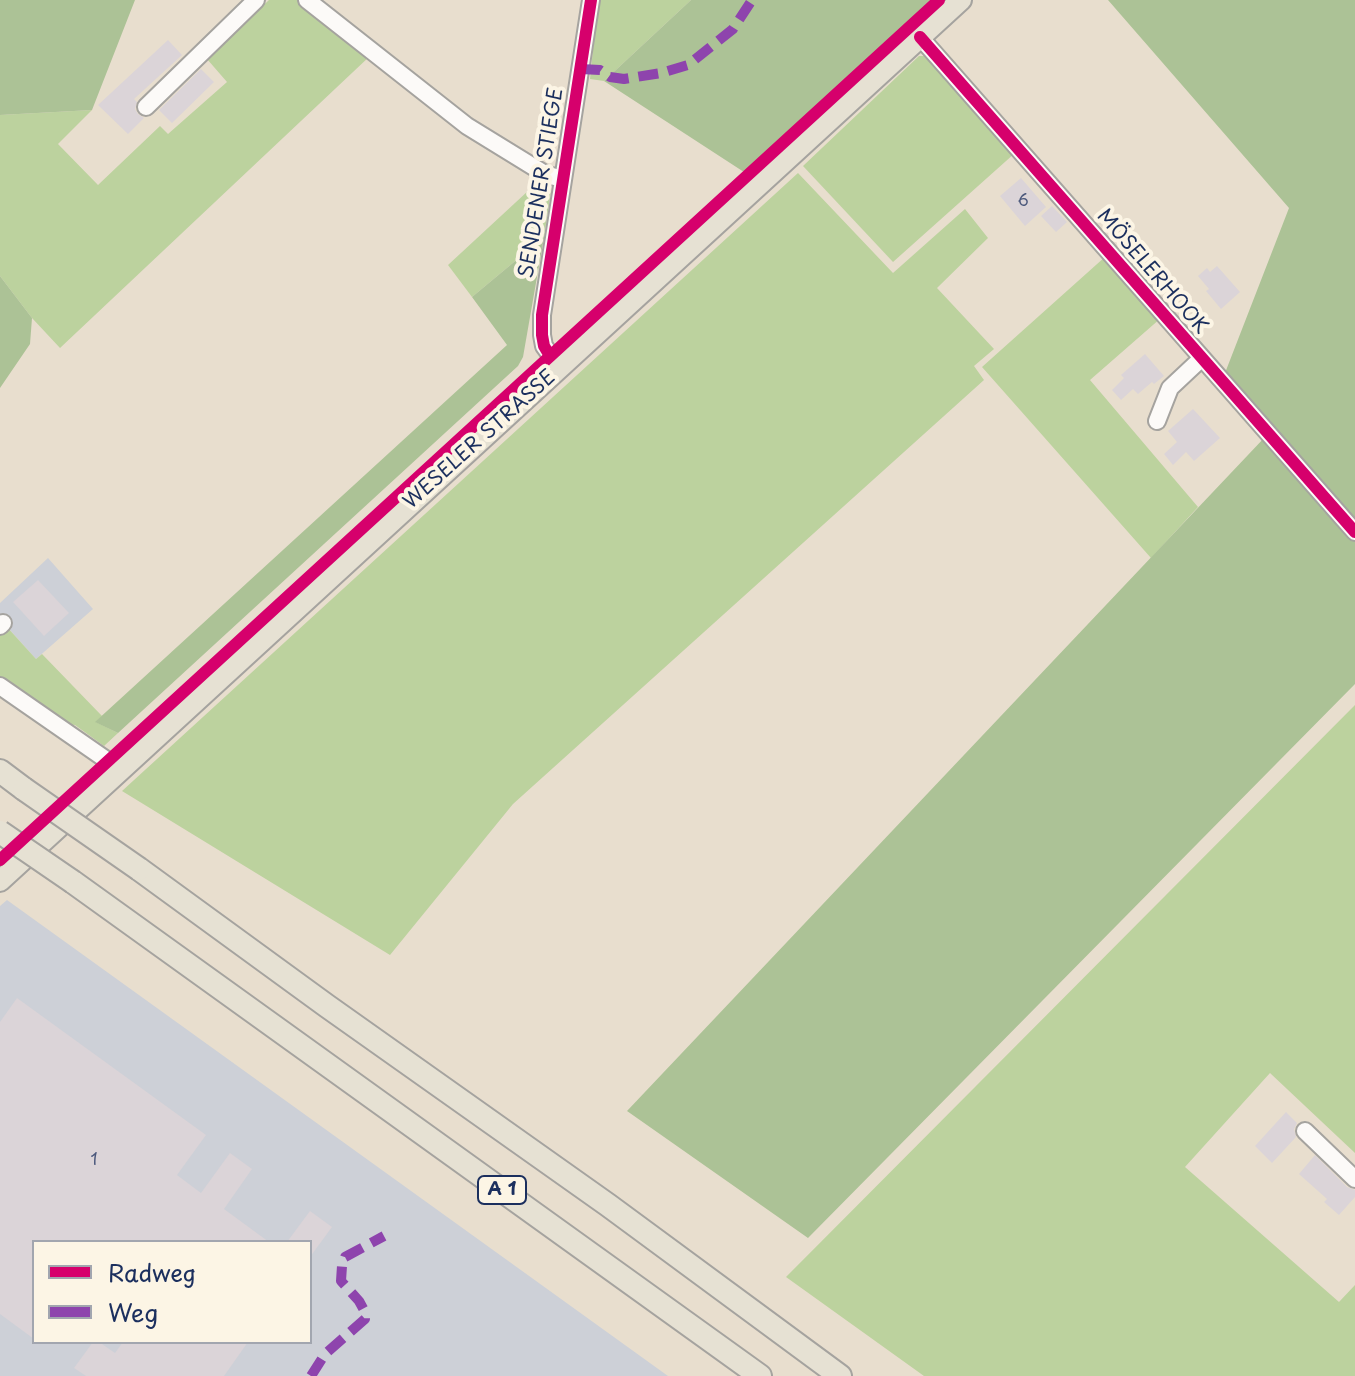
<!DOCTYPE html>
<meta charset="utf-8">
<style>
body{margin:0}
#map{position:relative;width:1355px;height:1376px;overflow:hidden;background:#e8dece;font-family:"Playpen Sans",sans-serif}
canvas{display:block}
.legend{position:absolute;left:32px;top:1240px;width:280px;height:104px;box-sizing:border-box;background:#fcf5e5;border:2px solid #a2a6af;margin:0;padding:10px 14px;list-style:none;font-size:24px;color:#1b2f5e}
.legend li{display:flex;align-items:center;gap:16px;height:40px}
.legend b{width:40px;border:2px solid #a2a6af}
</style>
<div id="map">
<canvas width="1355" height="1376"></canvas>
<ul class="legend">
<li><b style="height:10px;background:#d6006c"></b>Radweg</li>
<li><b style="height:10px;background:#8e44ad"></b>Weg</li>
</ul>
</div>
<script>
const g = document.querySelector('canvas').getContext('2d');
g.lineJoin = 'round';
function paint(path, color) { g.fillStyle = color; g.fill(path, 'evenodd'); }
const shape = rows => new Path2D(rows.map(r => 'M' + r).join(''));
function strokePath(path, color, width, dash) { g.strokeStyle = color; g.lineWidth = width; g.lineCap = dash ? 'butt' : 'round'; g.setLineDash(dash || []); g.stroke(path); }
function label(font, color, halo, rows, align = 'center') {
  g.font = font + ' "Playpen Sans",sans-serif'; g.lineWidth = 8; g.setLineDash([]); g.textBaseline = 'middle'; g.strokeStyle = halo; g.fillStyle = color; for (const [text, x, y, turn = 0] of rows) {
    g.save(); g.translate(x, y); g.rotate((+turn || 0) * Math.PI / 180); g.textAlign = isNaN(turn) ? turn : align; if (halo) g.strokeText(text, 0, 0); g.fillText(text, 0, 0); g.restore();
  }
}
paint(shape([
 [48,558,93,609,36,659,0,619,0,603],
 [7,900,668,1376,0,1376,0,906],
 [34,1242,310,1242,310,1342,34,1342]
]), '#cdd0d7');
paint(shape([
 [269,0,300,0,370,56,60,348,32,318,0,276,0,115,92,110,58,144,98,185,160,126,168,134,227,82,207,59],
 [598,0,691,0,604,81,590,79],
 [919,56,927,56,1015,153,893,262,803,166],
 [798,173,893,273,965,209,988,238,937,288,994,349,974,366,984,380,513,804,390,955,122,791],
 [542,178,548,183,551,190,544,237,472,297,448,265],
 [1106,256,1161,318,1090,380,1198,507,1151,558,982,367],
 [7,627,36,659,42,654,102,716,96,722,118,733,104,746,75,725,60,724,0,681,0,634],
 [1355,705,1355,1153,1270,1073,1185,1167,1339,1302,1355,1285,1355,1376,924,1376,786,1277]
]), '#bcd29e');
paint(shape([
 [0,0,135,0,92,110,0,115],
 [691,0,936,0,747,174,604,81],
 [1108,0,1355,0,1355,518,1225,373,1289,208],
 [544,237,523,357,518,366,118,733,95,722,507,345,472,297],
 [0,276,32,318,30,344,0,388],
 [1265,437,1355,539,1355,684,808,1238,627,1111]
]), '#acc296');
paint(shape([
 [168,40,182,55,134,99,137,102,135,109,138,114,144,118,128,134,98,105],
 [201,69,214,82,172,123,159,110],
 [1021,178,1046,207,1025,226,1000,196],
 [1052,206,1067,222,1056,232,1041,216],
 [1217,266,1240,292,1221,309,1206,291,1209,289,1198,276,1207,268,1210,272],
 [1145,354,1164,376,1154,384,1152,382,1138,394,1133,389,1121,400,1112,390,1124,378,1121,375],
 [1193,409,1220,438,1194,461,1186,452,1173,465,1164,454,1177,442,1168,431],
 [38,580,69,613,44,636,13,602],
 [17,998,206,1135,177,1175,201,1193,230,1153,252,1169,224,1209,269,1242,34,1242,34,1339,0,1314,0,1022],
 [1286,1112,1297,1123,1294,1129,1296,1137,1272,1163,1255,1146],
 [1315,1155,1347,1187,1355,1190,1355,1197,1339,1215,1324,1202,1327,1199,1299,1174],
 [310,1211,332,1227,310,1257,310,1242,287,1242],
 [93,1342,99,1342,115,1353,123,1342,248,1342,224,1376,86,1376,74,1368]
]), '#dbd4d8');
const minor = shape([
 [307,0,467,126,545,174,562,179],
 [920,37,1355,532],
 [146,107,256,0],
 [560,368,544,346,542,335,542,315,591,0],
 [1157,421,1170,388,1202,358],
 [0,626,3,623],
 [0,686,108,761,119,772],
 [1305,1131,1355,1179]
]);
const major = shape([
 [0,881,961,0]
]);
const highway = shape([
 [0,771,24,789],
 [139,869,327,1006,608,1205,840,1376],
 [73,882,760,1376]
]);
strokePath(minor, '#a5a39f', 20);
strokePath(major, '#a5a39f', 24);
strokePath(highway, '#a5a39f', 26);
strokePath(minor, '#fcfaf8', 16);
strokePath(major, '#e6e1d3', 20);
strokePath(highway, '#e6e1d3', 22);
const highwayBridge = shape([
 [24,789,139,869],
 [0,832,73,882]
]);
strokePath(highwayBridge, '#a5a39f', 26, []);
strokePath(highwayBridge, '#e6e1d3', 22);
strokePath(shape([
 [581,69,600,70,610,77,624,79,661,73,688,65,733,29,752,0],
 [311,1376,325,1354,365,1319,365,1312,359,1301,341,1281,342,1266,345,1257,384,1236]
]), '#8e44ad', 10, [20, 10]);
strokePath(shape([
 [920,37,1355,532],
 [550,356,544,346,542,335,542,315,591,0],
 [0,860,939,0]
]), '#d6006c', 12);
label('16px', '#4b587c', null, [
 ["6",1023,202],
 ["1",94,1161]
]);
for (const [x, y, w] of [
 [502,1190,48]
]) { const box = new Path2D(); box.roundRect(x - w / 2, y - 14, w, 28, 6); g.fillStyle = '#fcf5e5'; g.fill(box); strokePath(box, '#1b2f5e', 2); }
label('bold 18px', '#1b2f5e', null, [
 ["A 1",502,1190]
]);
label('20px', '#1b2f5e', '#fcf5e5', [
 ["SENDENER STIEGE",542,183,-81],
 ["MÖSELERHOOK",1152,272,49],
 ["WESELER STRASSE",480,440,-42]
]);
</script>
